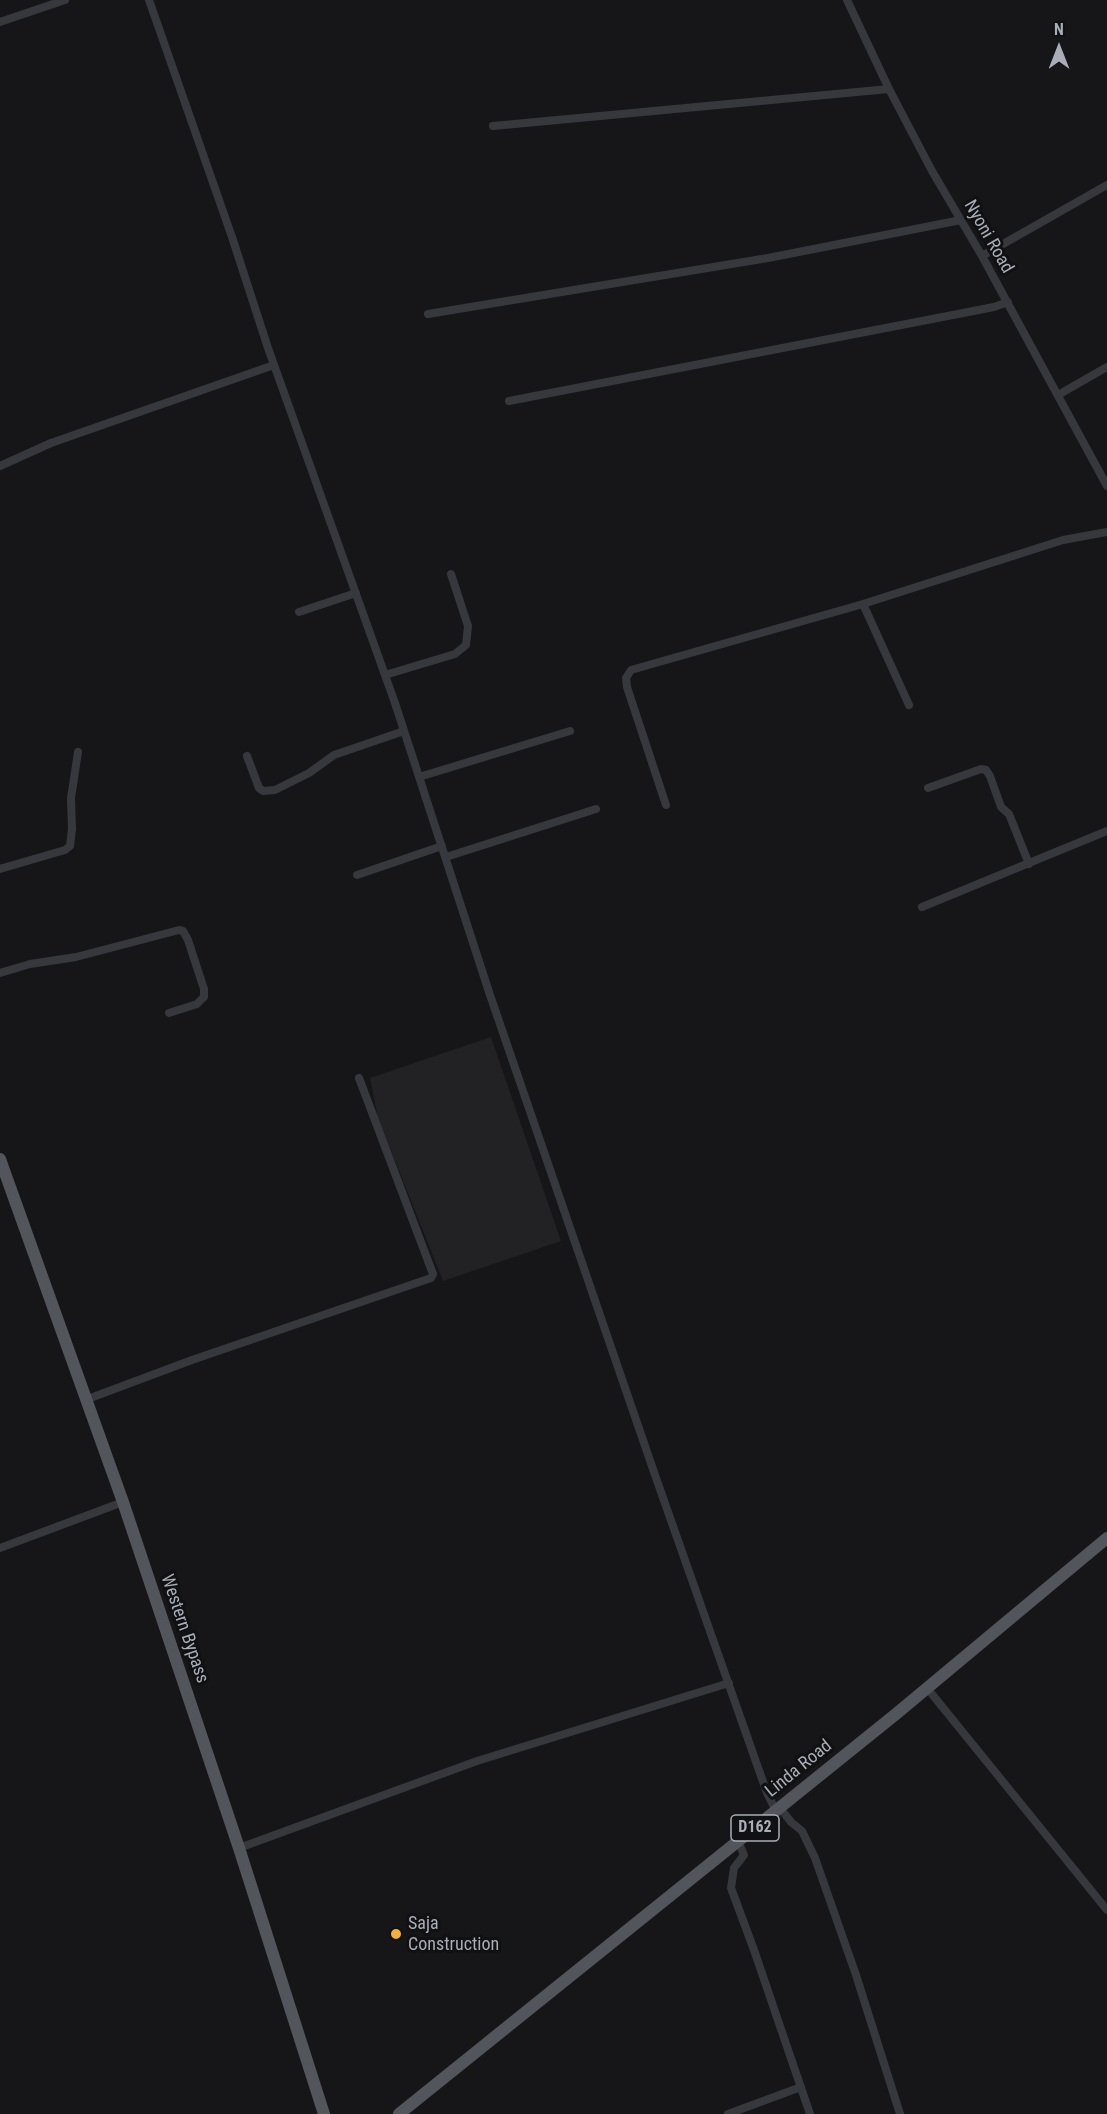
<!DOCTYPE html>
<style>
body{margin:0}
#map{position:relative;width:1107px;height:2114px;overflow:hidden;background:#161618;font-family:"Roboto Condensed",sans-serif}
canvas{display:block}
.north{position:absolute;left:1029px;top:18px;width:60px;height:60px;-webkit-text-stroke:4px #111113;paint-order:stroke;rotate:0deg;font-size:16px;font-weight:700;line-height:24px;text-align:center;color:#a8adb8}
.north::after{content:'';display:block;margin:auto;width:21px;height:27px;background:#a8adb8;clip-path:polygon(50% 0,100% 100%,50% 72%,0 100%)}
</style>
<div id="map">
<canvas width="1107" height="2114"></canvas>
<div class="north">N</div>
</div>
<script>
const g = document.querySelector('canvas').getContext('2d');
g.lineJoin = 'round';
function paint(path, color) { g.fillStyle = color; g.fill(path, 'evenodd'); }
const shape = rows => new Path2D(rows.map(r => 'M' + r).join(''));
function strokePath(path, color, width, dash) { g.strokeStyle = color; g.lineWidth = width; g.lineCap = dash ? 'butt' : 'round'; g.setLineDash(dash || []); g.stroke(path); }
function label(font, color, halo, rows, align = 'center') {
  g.font = font + ' "Roboto Condensed",sans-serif'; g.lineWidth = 6; g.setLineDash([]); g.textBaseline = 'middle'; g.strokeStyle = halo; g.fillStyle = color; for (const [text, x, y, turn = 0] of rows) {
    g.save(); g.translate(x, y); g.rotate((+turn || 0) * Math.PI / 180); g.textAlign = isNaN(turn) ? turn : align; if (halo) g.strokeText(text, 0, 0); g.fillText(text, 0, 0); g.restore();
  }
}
paint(shape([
 [491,1037,561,1241,443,1281,378,1118,370,1078]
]), '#222225');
strokePath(shape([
 [149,0,232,237,268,348,395,703,490,995,655,1475,767,1793,776,1811],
 [847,0,889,89,932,171,982,256,1107,486],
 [0,22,65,0],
 [493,126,889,89],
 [982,256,1107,185],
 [428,314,768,258,961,220],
 [1058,395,1107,367],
 [509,401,994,307,1008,302],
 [0,466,51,443,274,365],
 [863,604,909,705],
 [299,612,356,593],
 [385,675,455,654,466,645,468,626,451,574],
 [247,756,259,788,263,791,275,790,309,773,334,755,404,731],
 [419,777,570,731],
 [928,788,981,769,986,770,990,776,1001,807,1009,814,1029,864],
 [666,805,627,687,626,678,631,670,863,604,1063,540,1107,532],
 [446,857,596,809],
 [0,869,65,850,70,846,72,829,71,798,78,752],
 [357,875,442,846],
 [922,907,1107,831],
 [0,973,30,964,76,957,179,930,183,931,188,940,204,989,204,997,197,1004,169,1013],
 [85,1400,192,1360,431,1278,433,1274,359,1078],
 [0,1548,123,1502],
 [927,1688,1107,1910],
 [780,1808,791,1822,802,1831,815,1858,856,1975,900,2114],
 [738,1841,744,1855,734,1868,731,1888,754,1950,810,2114],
 [239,1848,477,1761,729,1683],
 [728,2114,801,2087]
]), '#37383d', 8);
strokePath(shape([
 [0,1159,123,1502,239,1848,324,2114],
 [399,2114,896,1714,1107,1538]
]), '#53555c', 12);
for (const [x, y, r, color] of [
 [396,1934,6,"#f2b134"]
]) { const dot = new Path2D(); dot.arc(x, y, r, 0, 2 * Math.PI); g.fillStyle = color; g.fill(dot); strokePath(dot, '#111113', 2); }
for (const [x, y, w] of [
 [755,1828,48]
]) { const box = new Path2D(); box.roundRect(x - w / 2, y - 13, w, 26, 4.5); g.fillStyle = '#111113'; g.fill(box); strokePath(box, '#a8adb8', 1.5); }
label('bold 16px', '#a8adb8', null, [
 ["D162",755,1828]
]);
label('18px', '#a8adb8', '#111113', [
 ["Nyoni Road",988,237,60],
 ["Western Bypass",184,1629,71],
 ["Linda Road",799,1769,-39]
]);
label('18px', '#a8adb8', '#111113', [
 ["Saja",408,1924],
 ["Construction",408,1945]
], 'left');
</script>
